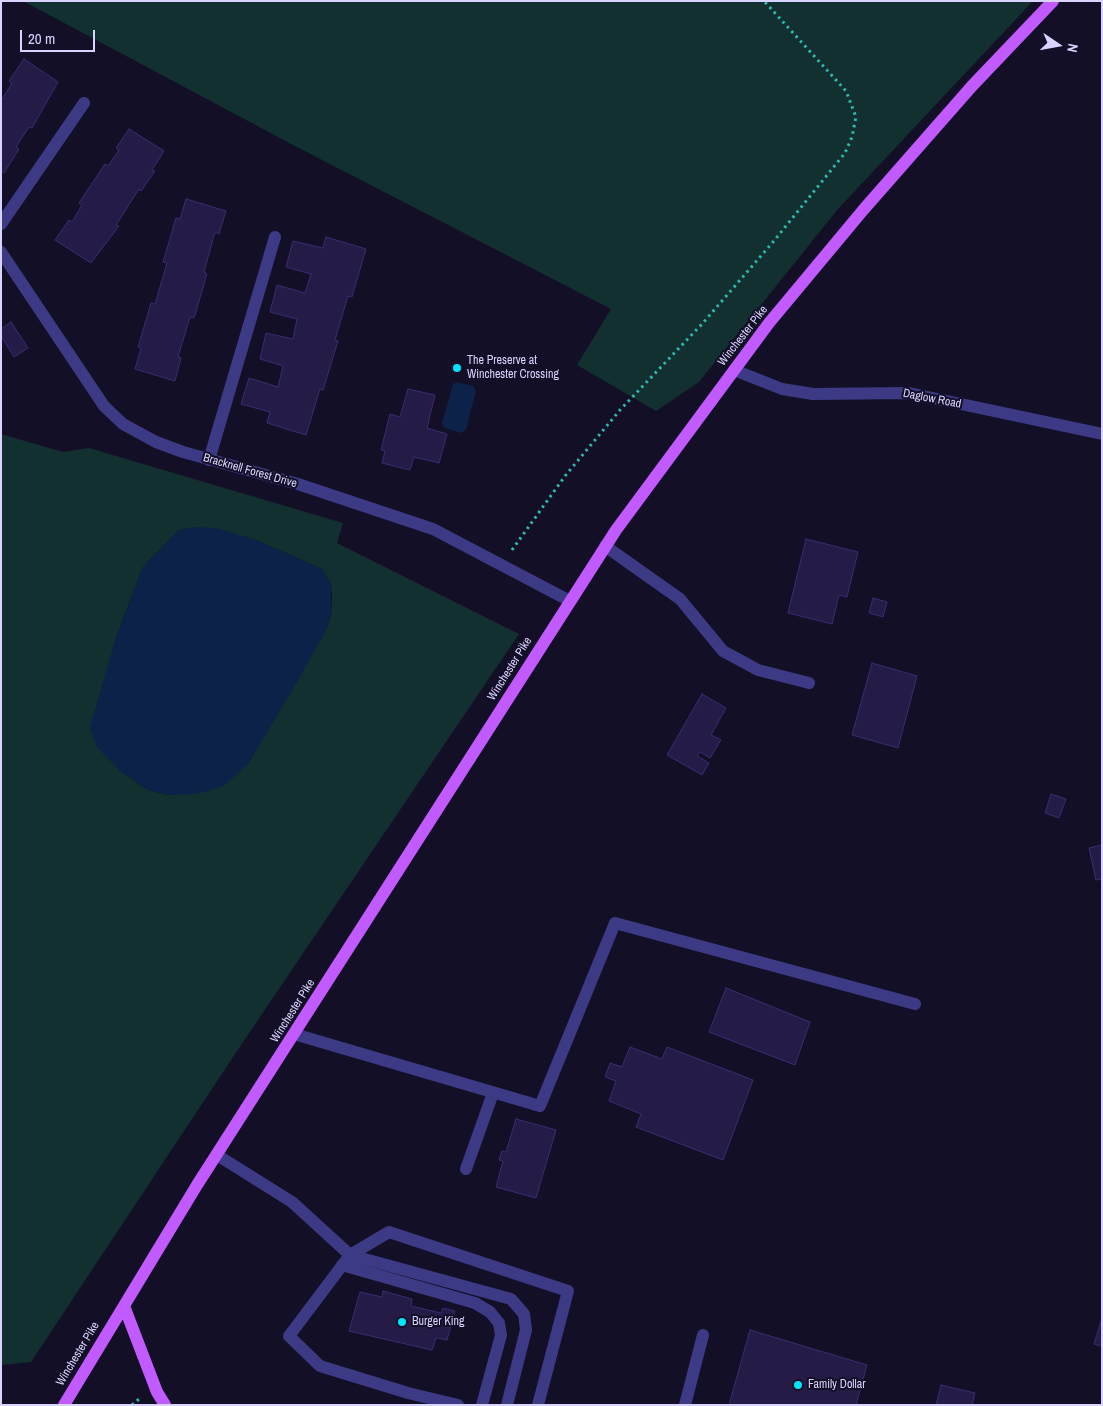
<!DOCTYPE html>
<style>
body{margin:0}
#map{position:relative;width:1103px;height:1406px;overflow:hidden;background:#130f26;font-family:"Archivo Narrow",sans-serif}
canvas{display:block}
.frame{position:absolute;inset:0;border:2px solid #d9d4ff;pointer-events:none}
.north{position:absolute;left:1033px;top:20px;width:50px;height:50px;-webkit-text-stroke:4px #130f26;paint-order:stroke;rotate:102deg;font-size:14px;font-weight:700;line-height:20px;text-align:center;color:#d9d4ff}
.north::after{content:'';display:block;margin:auto;width:18px;height:22px;background:#d9d4ff;clip-path:polygon(50% 0,100% 100%,50% 72%,0 100%)}
.scale{position:absolute;left:20px;top:30px;width:75px;height:22px;box-sizing:border-box;border:2px solid #d9d4ff;border-top:0;padding-left:6px;font-size:15px;line-height:18px;white-space:nowrap;color:#d9d4ff;-webkit-text-stroke:4px #130f26;paint-order:stroke}
</style>
<div id="map">
<canvas width="1103" height="1406"></canvas>
<div class="frame"></div>
<div class="north">N</div>
<div class="scale">20 m</div>
</div>
<script>
const g = document.querySelector('canvas').getContext('2d');
g.lineJoin = 'round';
function paint(path, color) { g.fillStyle = color; g.fill(path, 'evenodd'); }
const shape = rows => new Path2D(rows.map(r => 'M' + r).join(''));
function strokePath(path, color, width, dash) { g.strokeStyle = color; g.lineWidth = width; g.lineCap = dash ? 'butt' : 'round'; g.setLineDash(dash || []); g.stroke(path); }
function label(font, color, halo, rows, align = 'center') {
  g.font = font + ' "Archivo Narrow",sans-serif'; g.lineWidth = 4; g.setLineDash([]); g.textBaseline = 'middle'; g.strokeStyle = halo; g.fillStyle = color; for (const [text, x, y, turn = 0] of rows) {
    g.save(); g.translate(x, y); g.rotate((+turn || 0) * Math.PI / 180); g.textAlign = isNaN(turn) ? turn : align; if (halo) g.strokeText(text, 0, 0); g.fillText(text, 0, 0); g.restore();
  }
}
paint(shape([
 [23,1,1033,1,838,209,699,382,656,411,577,365,611,309,293,145],
 [1,434,63,452,89,448,343,523,337,543,519,634,239,1048,31,1362,1,1365],
 [179,530,253,539,274,548,322,569,331,584,332,598,331,615,326,630,248,764,169,795,148,790,119,770,115,640,143,567]
]), '#12302f');
paint(shape([
 [457,382,473,386,476,391,466,430,460,433,443,427,442,423,453,384],
 [196,527,216,528,253,539,322,569,331,584,331,615,326,630,296,684,248,764,224,786,197,794,169,795,148,790,119,770,96,746,90,727,115,640,143,567,179,530]
]), '#0c2248');
const building = shape([
 [24,59,58,82,32,128,29,127,16,147,19,149,4,173,1,171,1,101,12,83,9,81,24,59],
 [129,129,164,151,152,170,155,171,141,191,139,189,116,225,119,226,91,263,55,240,69,220,72,222,82,205,79,203,105,164,108,166,119,150,116,148,129,129],
 [186,199,226,211,219,234,215,232,204,272,207,274,194,318,190,317,178,357,181,358,175,381,135,369,141,348,138,347,151,303,155,304,167,263,163,262,176,218,180,219,186,199],
 [326,237,366,249,352,297,348,296,335,340,338,341,323,390,320,389,306,435,267,423,270,412,241,404,249,378,278,387,283,366,260,359,266,333,293,339,297,319,270,312,277,285,305,293,311,274,286,267,293,241,323,248,326,237],
 [11,322,28,348,14,357,1,336,1,329,11,322],
 [408,389,435,395,427,428,447,434,439,463,414,457,410,470,382,463,385,451,381,450,390,414,400,417,408,389],
 [806,539,858,552,847,597,839,595,832,624,788,613,806,539],
 [873,598,887,602,883,617,869,613,873,598],
 [872,663,917,676,898,748,852,735,872,663],
 [702,694,726,708,711,735,721,740,710,758,700,752,697,756,709,763,702,775,667,755,702,694],
 [1051,794,1066,799,1059,818,1045,813,1051,794],
 [1102,845,1102,879,1096,880,1089,848,1102,845],
 [726,988,810,1022,795,1065,709,1032,726,988],
 [630,1047,662,1059,667,1047,753,1080,723,1160,636,1127,641,1114,609,1101,616,1081,605,1077,610,1063,622,1067,630,1047],
 [516,1119,556,1130,536,1198,496,1187,503,1161,499,1160,502,1151,506,1152,516,1119],
 [383,1291,412,1299,411,1306,441,1313,443,1308,455,1311,447,1340,436,1338,432,1350,349,1331,360,1292,382,1297,383,1291],
 [1102,1318,1102,1346,1094,1344,1102,1318],
 [750,1330,867,1365,856,1405,729,1405,750,1330],
 [941,1385,975,1393,972,1405,936,1405,941,1385]
]);
paint(building, '#241b47');
strokePath(building, '#3b2d73', 1);
strokePath(shape([
 [512,550,565,476,620,410,702,324,773,242,845,153,852,137,856,117,846,91,764,1],
 [132,1405,139,1399]
]), '#2fb8b0', 3, [2.5, 4]);
strokePath(shape([
 [1,224,84,103],
 [1,252,104,406,123,424,156,442,183,452,298,484,433,529,570,601],
 [734,370,782,389,813,394,909,393,1102,434],
 [209,460,275,237],
 [605,546,680,599,723,651,758,670,809,683],
 [294,1034,540,1106,615,923,915,1004],
 [217,1155,292,1202,350,1255,289,1336,320,1366,408,1393,458,1405],
 [466,1169,493,1093],
 [350,1255,389,1232,568,1291,538,1405],
 [350,1255,511,1299,524,1314,526,1330,507,1405],
 [342,1265,475,1303,490,1312,499,1323,501,1335,482,1405],
 [685,1405,703,1335]
]), '#3d3a85', 12);
strokePath(shape([
 [124,1306,157,1392,165,1405],
 [64,1405,197,1185,616,530,769,323,864,209,972,86,1053,1]
]), '#c25bff', 12);
for (const [x, y, r, color] of [
 [457,368,5,"#00e5ff"],
 [402,1322,5,"#00e5ff"],
 [798,1385,5,"#00e5ff"]
]) { const dot = new Path2D(); dot.arc(x, y, r, 0, 2 * Math.PI); g.fillStyle = color; g.fill(dot); strokePath(dot, '#130f26', 2); }
label('12px', '#d9d4ff', '#130f26', [
 ["Winchester Pike",743,336,-52],
 ["Daglow Road",932,399,11],
 ["Bracknell Forest Drive",250,471,16],
 ["Winchester Pike",510,669,-58],
 ["Winchester Pike",293,1011,-58],
 ["Winchester Pike",78,1354,-59]
]);
label('12px', '#d9d4ff', '#130f26', [
 ["The Preserve at",467,361],
 ["Winchester Crossing",467,375],
 ["Burger King",412,1322],
 ["Family Dollar",808,1385]
], 'left');
</script>
